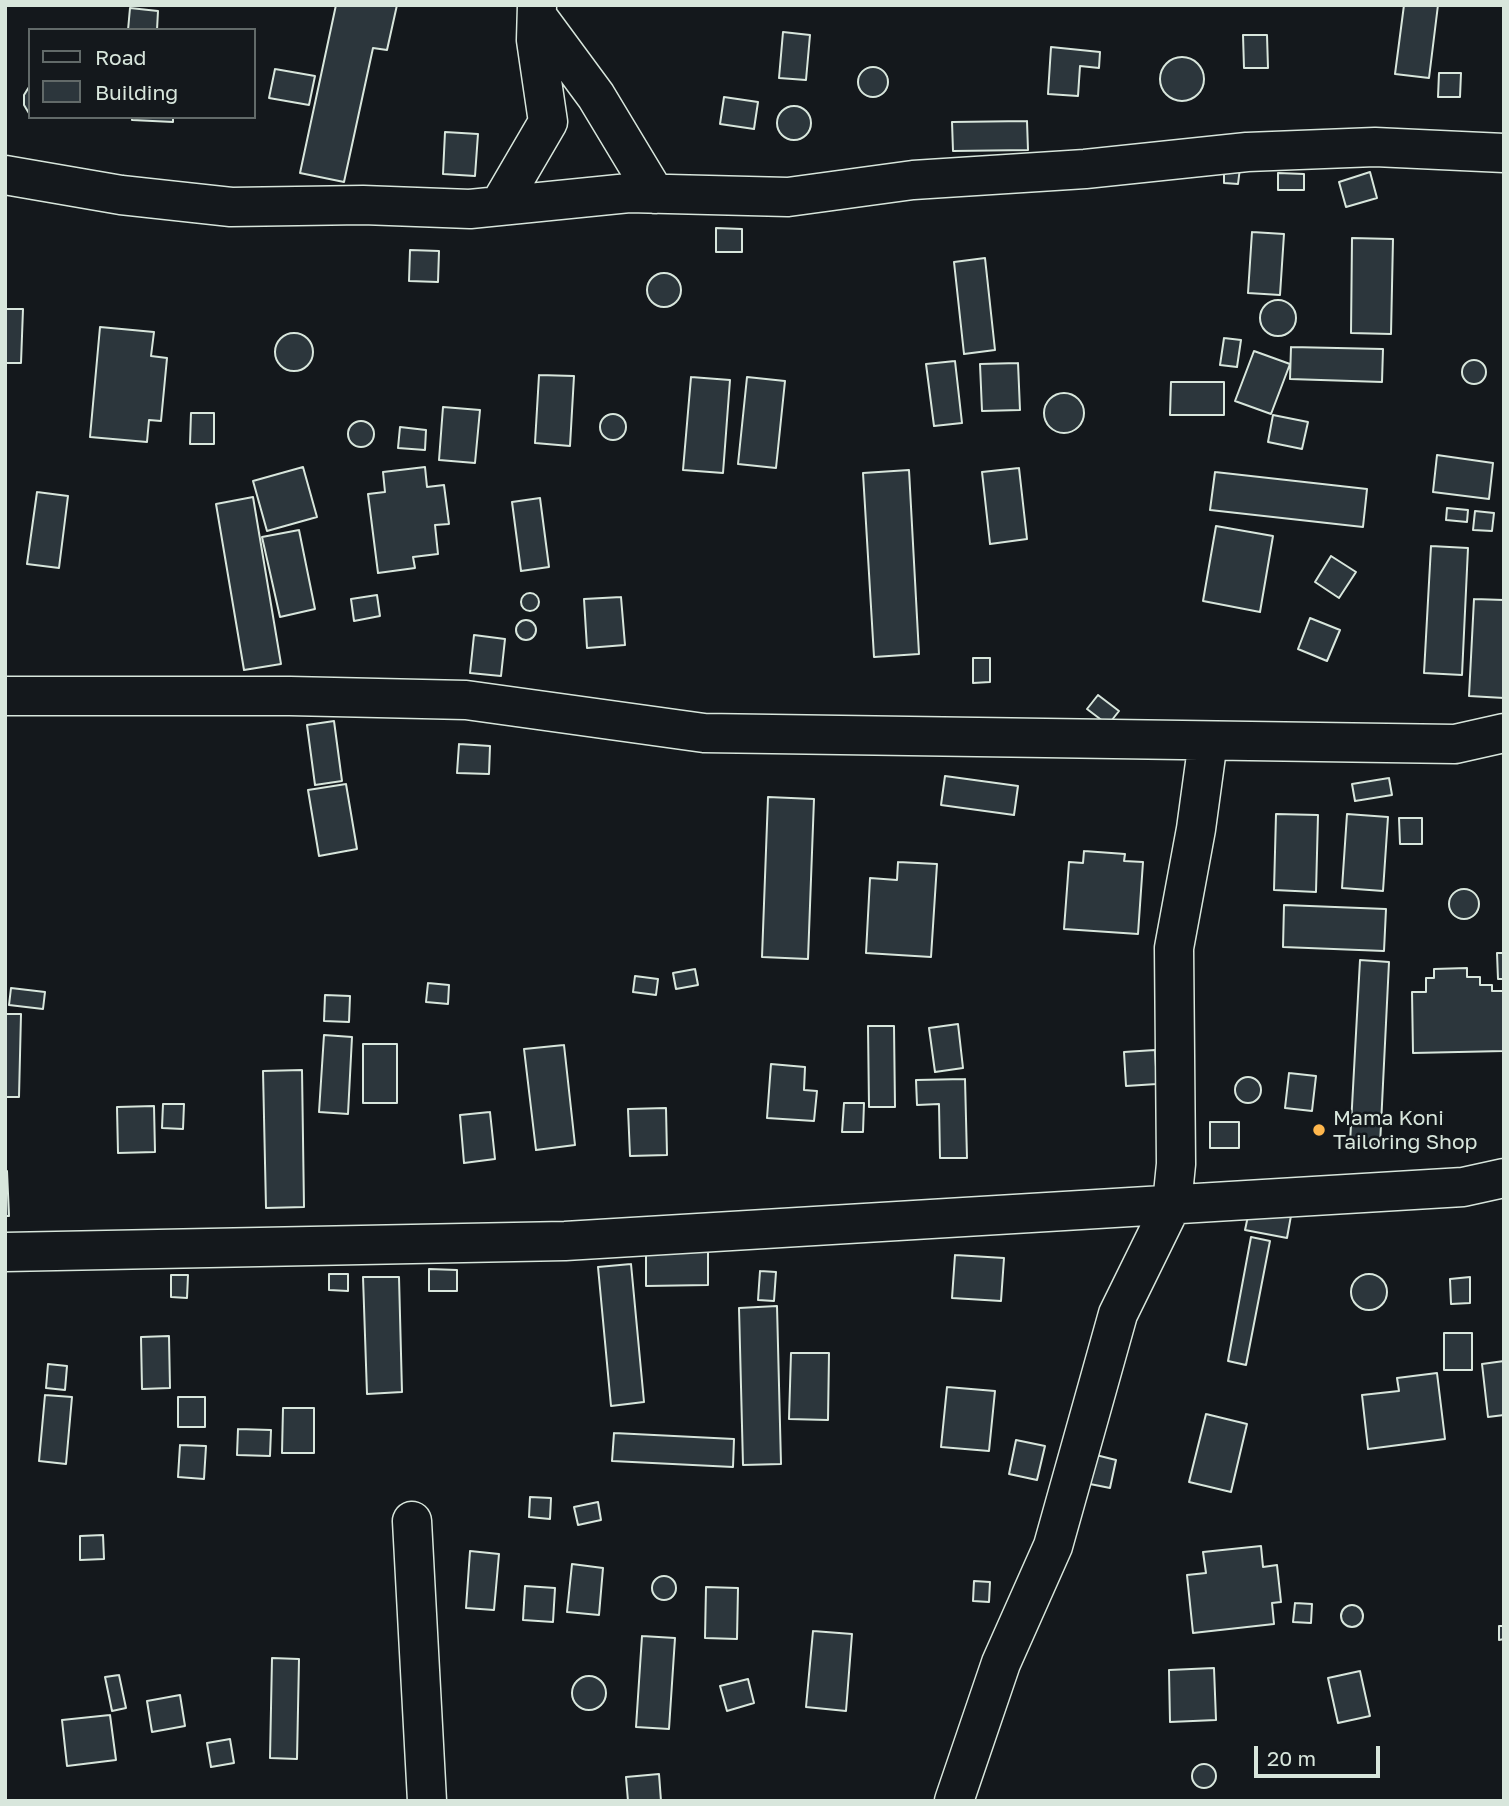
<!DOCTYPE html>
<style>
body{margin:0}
#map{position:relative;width:1509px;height:1806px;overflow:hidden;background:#14181c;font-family:"Golos Text",sans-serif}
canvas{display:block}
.frame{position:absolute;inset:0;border:7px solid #d8e6dc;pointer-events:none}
.legend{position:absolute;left:28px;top:28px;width:228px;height:91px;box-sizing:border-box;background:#14181c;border:2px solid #626a69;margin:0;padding:9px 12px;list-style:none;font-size:21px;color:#d8e6dc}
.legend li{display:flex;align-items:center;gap:14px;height:35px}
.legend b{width:35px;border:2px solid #626a69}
.scale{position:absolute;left:1254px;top:1746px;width:126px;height:32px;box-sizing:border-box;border:4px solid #d8e6dc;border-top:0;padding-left:9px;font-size:21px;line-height:24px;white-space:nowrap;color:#d8e6dc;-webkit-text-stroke:5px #14181c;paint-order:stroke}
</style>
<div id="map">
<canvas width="1509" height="1806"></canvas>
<div class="frame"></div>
<ul class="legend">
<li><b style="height:9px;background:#14181c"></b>Road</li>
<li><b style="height:19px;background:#2c363c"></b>Building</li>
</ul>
<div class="scale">20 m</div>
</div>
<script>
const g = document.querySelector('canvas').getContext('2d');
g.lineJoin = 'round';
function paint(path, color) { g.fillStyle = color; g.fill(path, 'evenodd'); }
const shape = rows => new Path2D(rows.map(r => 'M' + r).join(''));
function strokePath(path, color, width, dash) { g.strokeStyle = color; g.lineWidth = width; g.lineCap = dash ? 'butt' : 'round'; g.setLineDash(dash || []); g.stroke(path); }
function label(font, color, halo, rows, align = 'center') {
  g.font = font + ' "Golos Text",sans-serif'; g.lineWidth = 5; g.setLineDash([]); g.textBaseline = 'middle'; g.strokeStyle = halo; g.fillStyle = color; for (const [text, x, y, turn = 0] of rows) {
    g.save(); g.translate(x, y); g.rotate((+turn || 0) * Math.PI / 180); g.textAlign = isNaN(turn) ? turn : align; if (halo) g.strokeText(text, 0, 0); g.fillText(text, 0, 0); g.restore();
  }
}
const building = shape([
 [336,5,397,5,387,50,373,48,344,182,300,173,336,5],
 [1404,5,1438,5,1429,78,1395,74,1404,5],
 [130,8,158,11,157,30,128,30,130,8],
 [783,32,810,35,806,80,779,78,783,32],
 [1243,35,1267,35,1268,68,1244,68,1243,35],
 [1051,47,1100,52,1099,68,1080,66,1078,96,1048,94,1051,47],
 '1160 79a22 22 0 1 1 44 0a22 22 0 1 1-44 0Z',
 '858 82a15 15 0 1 1 30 0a15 15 0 1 1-30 0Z',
 [275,69,315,76,309,105,269,98,275,69],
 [1439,73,1461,73,1460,97,1438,97,1439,73],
 [29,87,30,87,30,115,24,105,24,95,29,87],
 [724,97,758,102,754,129,720,124,724,97],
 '777 123a17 17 0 1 1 34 0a17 17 0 1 1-34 0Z',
 [132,117,173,117,173,122,132,120,132,117],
 [1027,121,1028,150,953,151,952,122,1027,121],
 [445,132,478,134,475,176,443,174,445,132],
 [1224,167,1240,168,1238,184,1224,183,1224,167],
 [1370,172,1377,198,1346,207,1339,182,1370,172],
 [1278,173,1304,174,1304,190,1278,190,1278,173],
 [716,228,742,229,742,252,716,252,716,228],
 [1252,232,1284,234,1280,295,1248,293,1252,232],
 [1352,238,1393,239,1391,334,1351,333,1352,238],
 [410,250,439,251,438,282,409,281,410,250],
 [985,258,995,350,964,354,954,262,985,258],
 '647 290a17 17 0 1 1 34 0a17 17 0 1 1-34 0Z',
 '1260 318a18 18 0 1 1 36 0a18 18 0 1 1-36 0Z',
 [5,309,23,309,21,363,5,363,5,309],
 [100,327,154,332,151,356,167,358,161,421,149,420,147,442,90,437,100,327],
 '275 352a19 19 0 1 1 38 0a19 19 0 1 1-38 0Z',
 [1224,338,1241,340,1237,367,1220,365,1224,338],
 [1291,347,1383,349,1382,382,1290,379,1291,347],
 [1254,351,1290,364,1271,414,1235,401,1254,351],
 '1462 372a12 12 0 1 1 24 0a12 12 0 1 1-24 0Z',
 [955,361,962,423,934,426,926,364,955,361],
 [1018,363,1020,410,982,411,980,364,1018,363],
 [539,375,574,376,570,446,535,443,539,375],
 [691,377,730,380,723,473,683,470,691,377],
 [747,377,785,381,776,468,738,464,747,377],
 [1171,382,1224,382,1224,415,1170,415,1171,382],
 '1044 413a20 20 0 1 1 40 0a20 20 0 1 1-40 0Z',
 [443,407,480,410,475,463,439,460,443,407],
 [191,413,214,413,214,444,190,444,191,413],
 '600 427a13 13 0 1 1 26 0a13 13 0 1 1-26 0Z',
 [1273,415,1308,422,1302,449,1268,442,1273,415],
 '348 434a13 13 0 1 1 26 0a13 13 0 1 1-26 0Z',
 [400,427,426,430,425,450,398,448,400,427],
 [1437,455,1493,463,1489,499,1433,492,1437,455],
 [303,467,317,517,267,531,253,481,303,467],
 [425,467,427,487,444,485,449,524,435,525,438,554,413,557,415,568,378,573,368,494,385,492,383,472,425,467],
 [1019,468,1027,539,990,544,982,472,1019,468],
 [909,470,919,654,874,657,863,473,909,470],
 [1215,472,1367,489,1363,527,1210,510,1215,472],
 [37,492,68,496,59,568,27,564,37,492],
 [253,497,281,664,244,670,216,504,253,497],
 [540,498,549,567,521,571,512,502,540,498],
 [1447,508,1468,510,1467,522,1446,520,1447,508],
 [1475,511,1494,513,1492,531,1473,530,1475,511],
 [1216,526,1273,536,1260,612,1203,601,1216,526],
 [299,530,315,609,280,617,262,537,299,530],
 [1431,546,1468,548,1462,675,1424,673,1431,546],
 [1331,556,1356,572,1339,598,1315,582,1331,556],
 '521 602a9 9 0 1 1 18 0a9 9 0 1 1-18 0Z',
 [377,595,380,616,354,621,351,599,377,595],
 [621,597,625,645,587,648,584,599,621,597],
 [1474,599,1504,600,1504,698,1469,696,1474,599],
 [1310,618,1340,630,1327,661,1298,649,1310,618],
 '516 630a10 10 0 1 1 20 0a10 10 0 1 1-20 0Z',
 [474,635,505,639,501,676,470,673,474,635],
 [973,658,990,658,990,682,973,683,973,658],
 [1098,695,1119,711,1108,725,1087,709,1098,695],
 [334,721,342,781,315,785,307,725,334,721],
 [459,744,490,746,489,774,457,773,459,744],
 [945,776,1018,786,1014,815,941,805,945,776],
 [1389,778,1392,795,1355,801,1352,784,1389,778],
 [346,784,357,849,319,856,308,790,346,784],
 [768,797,814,799,808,959,762,957,768,797],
 [1276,814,1318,815,1316,892,1274,890,1276,814],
 [1347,814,1388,817,1383,891,1342,888,1347,814],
 [1399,818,1422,818,1422,844,1400,844,1399,818],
 [1084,851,1125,854,1124,861,1143,862,1138,934,1064,929,1069,862,1083,863,1084,851],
 [898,862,937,864,931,957,866,953,870,878,897,880,898,862],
 '1449 904a15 15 0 1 1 30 0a15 15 0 1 1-30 0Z',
 [1284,905,1386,909,1384,951,1283,947,1284,905],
 [1497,953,1504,953,1504,979,1498,979,1497,953],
 [1360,960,1389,962,1380,1145,1350,1143,1360,960],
 [1467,968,1467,977,1480,977,1480,985,1492,985,1492,991,1504,991,1504,1051,1413,1053,1412,992,1426,992,1426,978,1434,978,1434,969,1467,968],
 [695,969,698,985,676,989,673,973,695,969],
 [635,976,658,979,656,995,633,992,635,976],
 [428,983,449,985,448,1004,426,1002,428,983],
 [11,988,45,992,43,1009,9,1005,11,988],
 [325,995,350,996,349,1022,324,1021,325,995],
 [5,1014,21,1014,19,1097,5,1097,5,1014],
 [958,1024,963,1068,935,1072,929,1028,958,1024],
 [868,1026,894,1026,895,1107,869,1107,868,1026],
 [324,1035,352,1037,348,1114,319,1112,324,1035],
 [363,1044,397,1044,397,1103,363,1103,363,1044],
 [564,1045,575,1145,536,1150,524,1049,564,1045],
 [1155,1050,1157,1084,1126,1086,1124,1052,1155,1050],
 [771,1064,805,1067,804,1090,817,1091,814,1121,767,1118,771,1064],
 [302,1070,304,1207,266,1208,263,1071,302,1070],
 [1289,1073,1316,1076,1312,1111,1285,1108,1289,1073],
 '1235 1090a13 13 0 1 1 26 0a13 13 0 1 1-26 0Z',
 [965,1079,967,1158,940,1158,939,1104,917,1105,916,1080,965,1079],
 [844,1103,864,1103,863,1132,842,1132,844,1103],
 [163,1104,184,1104,183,1129,162,1128,163,1104],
 [154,1106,155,1152,118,1153,117,1107,154,1106],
 [666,1108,667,1155,630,1156,628,1109,666,1108],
 [490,1112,495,1159,464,1163,460,1115,490,1112],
 [1210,1122,1239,1122,1239,1148,1210,1148,1210,1122],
 [5,1171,7,1171,9,1216,5,1216,5,1171],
 [1251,1202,1292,1210,1287,1238,1245,1230,1251,1202],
 [1251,1237,1270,1241,1246,1365,1228,1361,1251,1237],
 [646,1250,708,1250,708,1285,646,1286,646,1250],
 [955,1255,1004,1258,1001,1301,952,1298,955,1255],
 [631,1264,644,1402,611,1406,598,1267,631,1264],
 [429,1269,457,1270,457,1291,429,1291,429,1269],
 [760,1271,776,1272,774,1301,758,1300,760,1271],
 [329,1274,348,1274,348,1291,329,1290,329,1274],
 '1351 1292a18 18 0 1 1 36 0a18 18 0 1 1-36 0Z',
 [171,1275,188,1275,187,1298,171,1297,171,1275],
 [363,1277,399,1277,402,1392,367,1394,363,1277],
 [1470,1277,1470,1303,1451,1304,1450,1279,1470,1277],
 [777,1306,781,1464,743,1465,739,1308,777,1306],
 [1444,1333,1472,1333,1472,1370,1444,1370,1444,1333],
 [169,1336,170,1388,142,1389,141,1337,169,1336],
 [791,1353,829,1353,828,1420,789,1419,791,1353],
 [1504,1361,1504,1415,1488,1417,1482,1364,1504,1361],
 [48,1364,67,1366,65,1390,46,1388,48,1364],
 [1437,1373,1445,1439,1368,1449,1362,1395,1399,1391,1397,1378,1437,1373],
 [947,1387,995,1391,989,1451,941,1447,947,1387],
 [45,1395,72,1397,66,1464,39,1461,45,1395],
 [178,1397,205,1397,205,1427,178,1427,178,1397],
 [283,1408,314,1408,314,1453,282,1453,283,1408],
 [1206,1414,1247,1424,1231,1492,1189,1482,1206,1414],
 [238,1429,271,1430,270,1456,237,1455,238,1429],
 [614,1433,734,1439,733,1467,612,1461,614,1433],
 [1016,1440,1045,1446,1037,1480,1009,1474,1016,1440],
 [180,1445,206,1446,204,1479,178,1477,180,1445],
 [1096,1455,1116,1460,1110,1488,1090,1484,1096,1455],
 [530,1497,551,1498,550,1519,529,1517,530,1497],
 [598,1502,601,1520,578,1525,574,1507,598,1502],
 [103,1535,104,1559,80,1560,80,1536,103,1535],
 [1261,1546,1263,1567,1277,1565,1281,1602,1272,1603,1274,1624,1193,1633,1187,1575,1206,1573,1203,1552,1261,1546],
 [470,1551,499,1554,494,1610,466,1608,470,1551],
 [572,1564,603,1568,599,1615,567,1612,572,1564],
 '652 1588a12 12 0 1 1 24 0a12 12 0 1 1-24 0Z',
 [974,1581,990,1582,989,1602,973,1601,974,1581],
 [525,1586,555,1588,553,1622,523,1620,525,1586],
 [706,1587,738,1588,737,1639,705,1638,706,1587],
 [1295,1603,1312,1604,1311,1623,1293,1622,1295,1603],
 '1341 1616a11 11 0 1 1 22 0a11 11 0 1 1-22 0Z',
 [1499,1626,1504,1626,1504,1639,1499,1640,1499,1626],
 [813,1631,852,1634,846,1711,806,1707,813,1631],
 [642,1636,675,1638,669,1729,636,1727,642,1636],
 [272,1658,299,1659,297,1759,270,1758,272,1658],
 [1214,1668,1216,1720,1170,1722,1169,1670,1214,1668],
 [1360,1671,1370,1716,1338,1723,1328,1678,1360,1671],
 [119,1675,126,1708,112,1711,105,1677,119,1675],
 '572 1693a17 17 0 1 1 34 0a17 17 0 1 1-34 0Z',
 [748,1679,754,1703,727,1711,720,1686,748,1679],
 [180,1695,185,1726,152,1732,147,1701,180,1695],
 [110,1715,116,1760,67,1766,62,1720,110,1715],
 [230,1739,234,1763,211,1767,207,1743,230,1739],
 '1192 1776a12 12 0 1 1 24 0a12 12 0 1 1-24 0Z',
 [659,1774,661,1801,628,1801,626,1777,659,1774]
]);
paint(building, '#2c363c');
strokePath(building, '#d8e6dc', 2);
const minor = shape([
 [537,16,596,96,655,194],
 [5,175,121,195,231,207,363,205,470,209,629,193,788,197,913,180,1085,169,1247,152,1375,147,1504,153],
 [499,206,548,122,536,40,537,5],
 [5,696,290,696,466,700,704,733,1455,744,1504,733],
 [5,1252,565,1241,1463,1187,1504,1178],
 [412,1521,427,1801],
 [954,1801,1001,1663,1053,1546,1118,1314,1172,1204,1176,1164,1174,948,1196,829,1208,741]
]);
strokePath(minor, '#d8e6dc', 41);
strokePath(minor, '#14181c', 38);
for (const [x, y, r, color] of [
 [1319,1130,7,"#ffb74d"]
]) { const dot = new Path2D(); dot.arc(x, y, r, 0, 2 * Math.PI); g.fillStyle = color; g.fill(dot); strokePath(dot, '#14181c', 2.5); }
label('21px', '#d8e6dc', '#14181c', [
 ["Mama Koni",1333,1118],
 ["Tailoring Shop",1333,1142]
], 'left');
</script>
